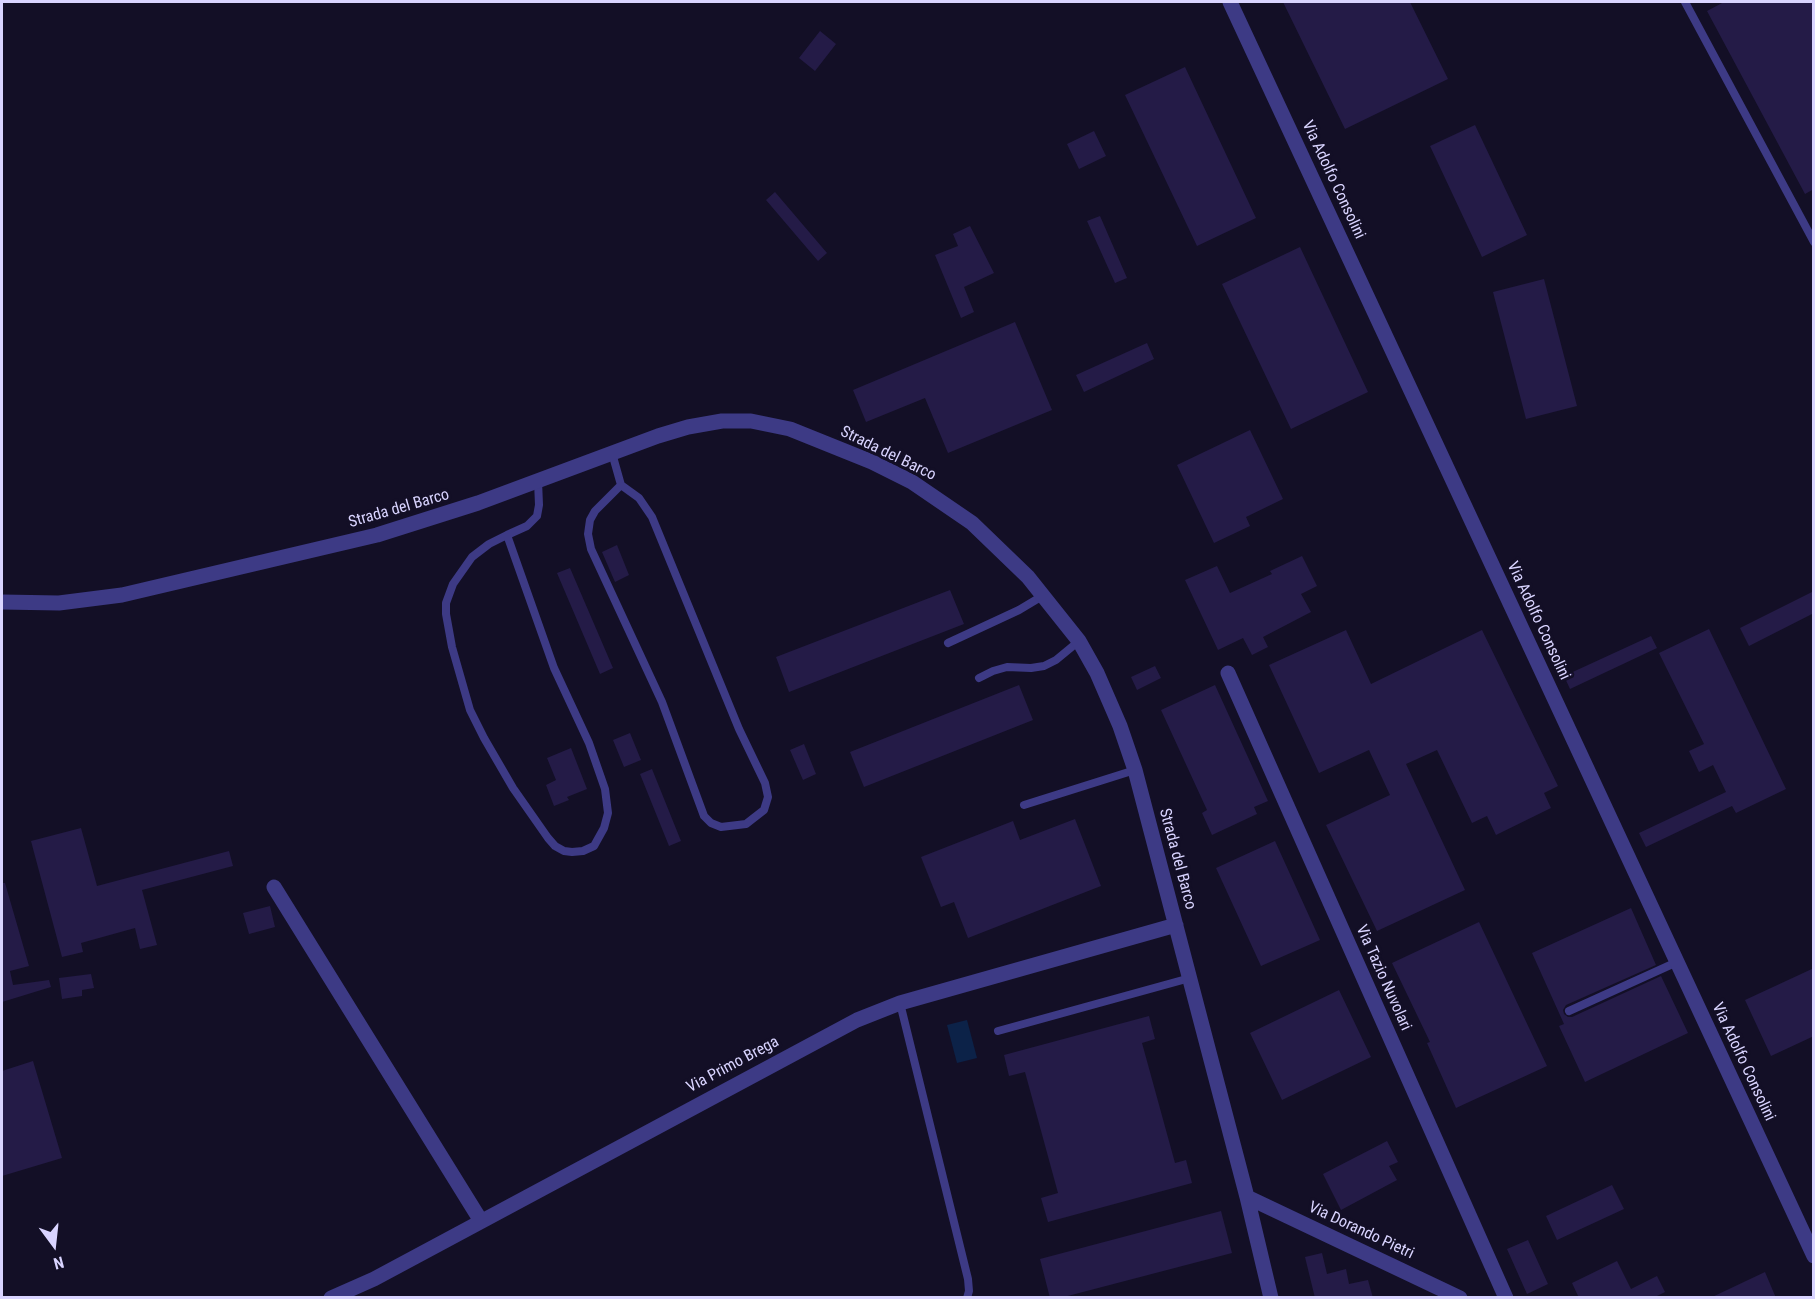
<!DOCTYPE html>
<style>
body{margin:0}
#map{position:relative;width:1815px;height:1299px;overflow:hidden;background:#130f26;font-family:"Roboto Condensed",sans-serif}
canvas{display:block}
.frame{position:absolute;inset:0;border:3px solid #d9d4ff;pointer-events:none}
.north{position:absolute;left:24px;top:1215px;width:60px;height:60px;-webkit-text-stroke:4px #130f26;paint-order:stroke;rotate:165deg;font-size:16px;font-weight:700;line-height:24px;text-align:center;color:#d9d4ff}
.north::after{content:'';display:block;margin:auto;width:21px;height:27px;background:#d9d4ff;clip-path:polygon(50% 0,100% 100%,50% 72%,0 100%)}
</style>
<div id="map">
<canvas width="1815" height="1299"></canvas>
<div class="frame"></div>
<div class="north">N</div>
</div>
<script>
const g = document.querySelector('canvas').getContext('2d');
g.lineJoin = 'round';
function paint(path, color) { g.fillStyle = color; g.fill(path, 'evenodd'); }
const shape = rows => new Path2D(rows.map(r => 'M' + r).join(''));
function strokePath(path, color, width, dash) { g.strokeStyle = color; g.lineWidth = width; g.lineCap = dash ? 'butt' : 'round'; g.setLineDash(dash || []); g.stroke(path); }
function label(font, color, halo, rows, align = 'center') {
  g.font = font + ' "Roboto Condensed",sans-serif'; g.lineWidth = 6; g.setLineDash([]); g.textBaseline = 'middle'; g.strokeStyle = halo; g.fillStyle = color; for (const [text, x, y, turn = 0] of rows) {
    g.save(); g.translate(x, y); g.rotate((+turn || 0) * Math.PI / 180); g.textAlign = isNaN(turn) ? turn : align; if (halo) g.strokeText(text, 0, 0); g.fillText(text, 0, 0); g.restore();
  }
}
paint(shape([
 [967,1020,977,1058,957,1063,947,1025]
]), '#0c2248');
paint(shape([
 [1283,2,1410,2,1448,79,1345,129],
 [1724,2,1814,2,1814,189,1805,194,1707,11],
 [820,31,836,44,815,71,799,58],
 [1185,67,1256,218,1197,246,1125,95],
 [1475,125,1527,235,1482,257,1430,146],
 [1094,131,1106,156,1079,169,1067,144],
 [775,192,827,253,818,261,766,200],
 [1100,216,1127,278,1115,283,1087,221],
 [970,226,994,273,964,287,974,312,961,318,935,255,958,246,953,234],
 [1300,247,1368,392,1291,429,1222,284],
 [1544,279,1577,406,1526,419,1493,292],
 [1015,322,1052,410,948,453,925,398,866,422,853,390],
 [1147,343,1154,359,1084,392,1076,375],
 [1250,430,1283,499,1246,517,1250,526,1214,543,1177,465],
 [617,545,629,575,615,582,602,552],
 [1302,556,1317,586,1301,594,1311,612,1263,637,1268,647,1252,655,1243,638,1218,650,1185,580,1217,566,1230,593,1272,574,1270,571],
 [570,568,613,668,600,674,557,573],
 [950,590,964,624,789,692,776,657],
 [1814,591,1814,613,1749,646,1740,628],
 [1709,629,1786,789,1736,813,1732,806,1646,847,1639,833,1726,792,1713,765,1699,772,1689,751,1704,744,1659,653],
 [1346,630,1371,684,1482,630,1558,786,1544,793,1551,808,1496,835,1487,816,1472,823,1437,750,1406,764,1465,890,1377,931,1326,825,1390,795,1369,750,1319,773,1269,665],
 [1651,636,1657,648,1570,689,1564,676],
 [1155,666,1161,678,1137,690,1131,677],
 [1019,685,1033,720,864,787,850,752],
 [1215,685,1268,801,1254,807,1257,814,1212,835,1202,813,1207,810,1161,710],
 [630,733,641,760,624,767,613,740],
 [804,744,816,774,803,780,790,750],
 [571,748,587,789,567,797,569,800,554,806,546,785,556,780,547,758],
 [652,769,681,841,669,846,640,774],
 [1075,819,1101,886,968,938,954,902,941,907,921,857,1013,821,1020,840],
 [81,828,97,886,229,851,233,866,142,890,157,945,140,949,135,928,81,943,83,952,62,957,31,841],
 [1275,841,1320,940,1261,966,1216,868],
 [2,883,5,883,29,966,10,971,13,985,49,980,51,987,2,1002],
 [270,906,275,927,249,934,243,913],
 [1631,908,1656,965,1566,1005,1563,1010,1564,1014,1568,1017,1572,1017,1661,976,1688,1033,1585,1082,1559,1026,1564,1024,1532,953],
 [1479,922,1547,1066,1456,1108,1427,1043,1430,1042,1392,963],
 [1814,968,1814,1036,1771,1056,1745,1000],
 [91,974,94,988,82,990,82,996,62,999,59,978],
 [1339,990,1371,1057,1282,1100,1250,1033],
 [1149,1016,1155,1039,1142,1043,1175,1163,1186,1160,1192,1183,1048,1222,1041,1198,1058,1193,1025,1072,1009,1076,1004,1055],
 [33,1061,62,1158,2,1176,2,1071],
 [1387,1141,1398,1162,1389,1166,1397,1180,1341,1210,1323,1174],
 [1612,1185,1624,1209,1557,1240,1546,1216],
 [1221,1211,1232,1253,1060,1298,1050,1298,1040,1259],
 [1528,1240,1548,1284,1527,1294,1507,1249],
 [1322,1253,1327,1274,1346,1269,1349,1284,1368,1280,1373,1298,1315,1298,1305,1257],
 [1617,1261,1631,1289,1657,1276,1665,1292,1653,1298,1579,1298,1572,1283],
 [1765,1272,1776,1298,1710,1298]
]), '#241b47');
strokePath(shape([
 [1685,2,1814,242],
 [612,453,621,485,595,511,590,520,588,534,591,549,662,702,704,816,711,823,721,827,746,824,764,810,768,797,765,783,739,729,652,517,639,498,621,485],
 [507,535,554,668,589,743,605,789,608,813,604,828,594,846,583,851,572,852,564,851,555,846,548,838,513,788,484,738,470,710,452,647,446,614,446,603,453,584,472,557,489,544,507,535,527,526,537,516,539,505,538,481],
 [948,643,1019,610,1044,595],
 [979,678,993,671,1007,667,1031,668,1044,666,1056,660,1079,641],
 [1024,805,1135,770],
 [900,1003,968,1279,969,1291,967,1298],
 [1569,1011,1677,962],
 [998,1031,1190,978]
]), '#3d3a85', 8);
strokePath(shape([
 [1230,2,1814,1256],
 [2,602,59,603,122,595,377,535,478,503,658,436,688,427,722,421,751,421,790,429,872,462,912,482,972,523,1028,577,1079,641,1097,673,1120,726,1135,770,1247,1197,1271,1298],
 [1228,673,1506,1298],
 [274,887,481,1221],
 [1247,1197,1460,1298],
 [331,1298,374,1279,857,1020,900,1003,1176,925]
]), '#3d3a85', 15);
label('16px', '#d9d4ff', '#130f26', [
 ["Via Adolfo Consolini",1333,180,65],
 ["Strada del Barco",888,454,26],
 ["Strada del Barco",399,509,-16],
 ["Via Adolfo Consolini",1538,621,65],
 ["Strada del Barco",1177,859,75],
 ["Via Tazio Nuvolari",1383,978,66],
 ["Via Adolfo Consolini",1743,1062,65],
 ["Via Primo Brega",733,1065,-28],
 ["Via Dorando Pietri",1361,1231,25]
]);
</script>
